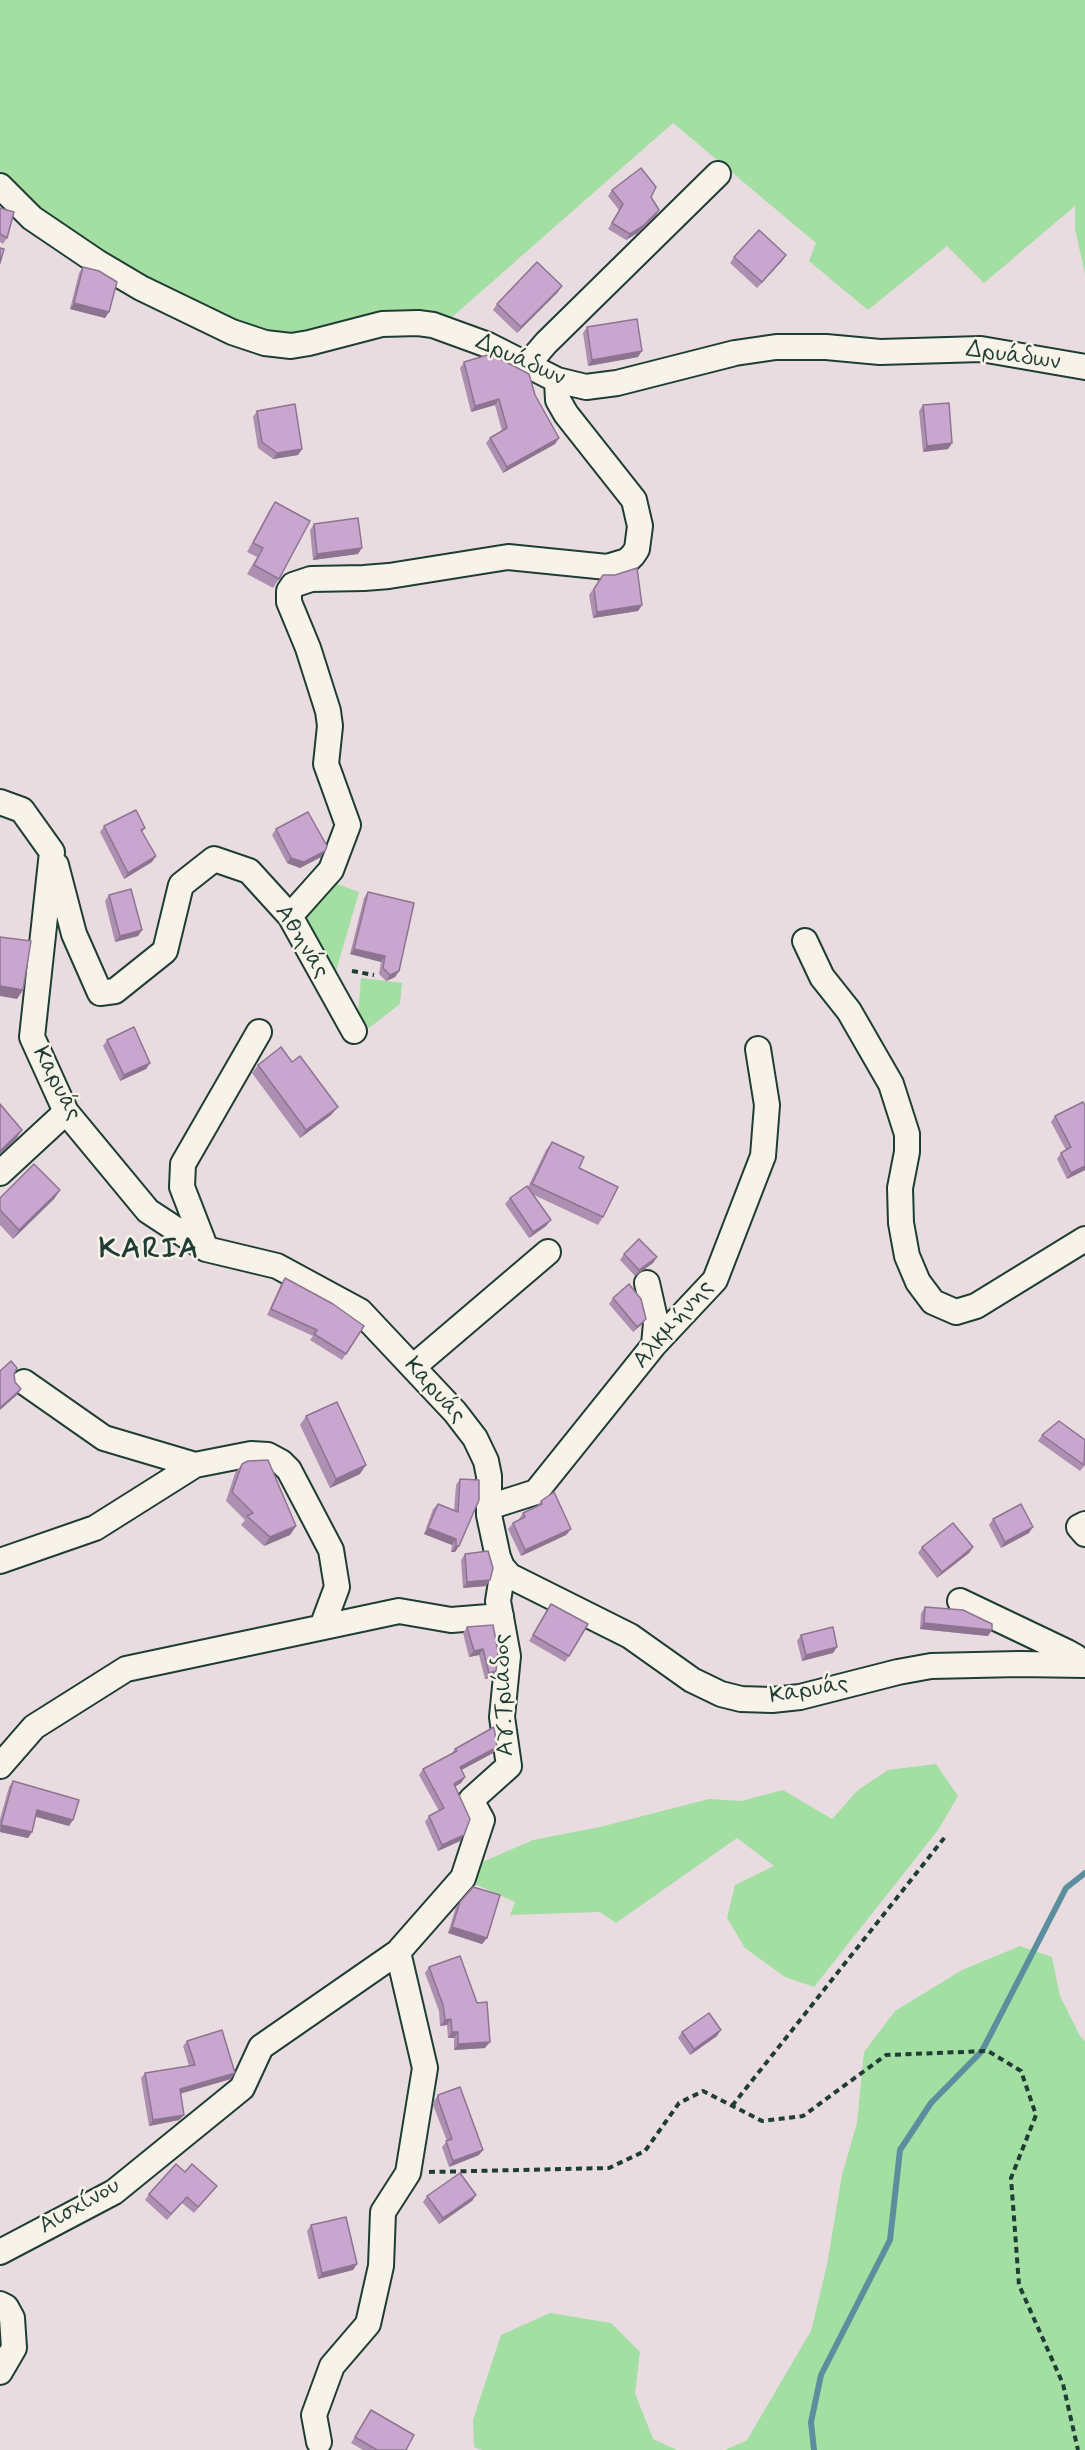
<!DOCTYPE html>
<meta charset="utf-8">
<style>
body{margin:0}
canvas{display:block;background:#e9dce0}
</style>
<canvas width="1085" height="2450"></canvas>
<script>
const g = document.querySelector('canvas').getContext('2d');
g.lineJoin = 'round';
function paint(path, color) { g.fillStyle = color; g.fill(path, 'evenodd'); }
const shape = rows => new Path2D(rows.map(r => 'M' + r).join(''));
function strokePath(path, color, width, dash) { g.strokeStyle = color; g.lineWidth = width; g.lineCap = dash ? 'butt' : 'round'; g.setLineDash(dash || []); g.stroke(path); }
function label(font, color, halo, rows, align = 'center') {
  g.font = font + ' Mynerve,sans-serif'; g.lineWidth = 5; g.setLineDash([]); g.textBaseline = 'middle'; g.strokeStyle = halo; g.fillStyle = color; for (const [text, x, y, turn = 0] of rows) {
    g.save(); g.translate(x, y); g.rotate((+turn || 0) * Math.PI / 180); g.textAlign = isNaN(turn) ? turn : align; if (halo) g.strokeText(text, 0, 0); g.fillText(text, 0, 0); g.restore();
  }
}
paint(shape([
 [0,0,1085,0,1085,274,1075,229,1075,206,984,283,947,246,868,310,809,261,816,243,673,123,451,318,448,327,310,340,232,329,109,253,55,224,20,196,0,171],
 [335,883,359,892,334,978,300,923],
 [361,978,402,983,400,1004,369,1028,358,1014],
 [936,1764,958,1796,938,1830,814,1987,785,1977,745,1948,727,1918,735,1885,774,1866,737,1838,616,1923,600,1912,510,1915,515,1902,468,1881,473,1866,533,1840,600,1827,709,1799,741,1801,783,1790,832,1819,858,1790,888,1770],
 [1020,1946,1052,1957,1060,1996,1080,2036,1085,2041,1085,2450,725,2450,747,2440,811,2331,827,2265,842,2175,857,2123,864,2052,895,2011,962,1970],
 [550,2313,611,2323,640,2352,635,2393,653,2439,677,2450,482,2450,474,2447,473,2420,501,2335]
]), '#a3dea3');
strokePath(shape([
 [814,2450,811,2422,821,2375,890,2240,900,2150,931,2103,982,2051,1066,1888,1085,1873]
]), '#5b8f9e', 6);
const minor = shape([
 [0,186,32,218,97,262,141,288,232,332,265,343,291,346,309,343,382,324,418,323,433,325,488,345,557,380,586,387,617,383,735,353,776,347,826,347,880,352,981,349,1085,367],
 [528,364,546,343,718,174],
 [0,802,22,810,52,852,32,1037,66,1112,148,1211,206,1249,277,1266,360,1311,455,1412,475,1438,486,1461,489,1476,489,1515,498,1557,502,1567,510,1576,630,1636,692,1680,721,1694,741,1699,772,1700,800,1697,898,1672,931,1666,1019,1664,1085,1665],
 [56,865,74,934,100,993,115,991,165,951,181,885,214,859,249,871,290,916,354,1031],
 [290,916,331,870,348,825,326,764,330,726,328,711,308,648,289,602,289,591,293,585,311,579,364,578,389,576,508,557,607,567,627,561,633,555,637,549,640,526,634,500,566,414,558,400,557,380],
 [805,941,822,977,849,1011,891,1084,907,1134,907,1152,900,1188,901,1223,907,1256,918,1282,933,1302,956,1312,976,1306,1085,1239],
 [0,1173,66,1112],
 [206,1249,182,1187,183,1164,259,1032],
 [647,1283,656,1323,654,1345],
 [413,1367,548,1252],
 [24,1382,104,1438,195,1465],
 [489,1507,536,1492,654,1345,715,1280,763,1156,767,1105,758,1049],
 [1085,1524,1079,1527,1085,1534],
 [0,1561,95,1528,195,1465,251,1454,268,1455,281,1462,289,1470,331,1550,337,1587,322,1627],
 [960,1601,1067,1652,1076,1657,1082,1665],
 [0,1766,34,1727,126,1669,399,1611,451,1620,501,1616],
 [0,2252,114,2192,242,2088,261,2047,398,1952,463,1878,482,1820,471,1800,509,1766,502,1717,508,1656,498,1601,501,1582,506,1572],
 [0,2304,6,2307,12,2318,14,2348,0,2372],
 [319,2442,314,2415,332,2366,368,2324,381,2266,383,2212,408,2173,425,2068,398,1952]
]);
strokePath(minor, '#1f3d34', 28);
strokePath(shape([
 [352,971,374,975],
 [732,2106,945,1837],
 [429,2172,609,2168,645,2151,679,2103,703,2091,762,2121,803,2116,886,2055,988,2051,1021,2071,1036,2115,1011,2178,1019,2285,1063,2384,1078,2450]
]), '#1f3d34', 4, [6, 4.5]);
strokePath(minor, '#f7f3e8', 24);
paint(shape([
 [612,190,659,210,655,216,639,232,626,240,608,229,619,210,608,196],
 [0,208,7,238,3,244,0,242],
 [786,255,782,261,757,288,730,263,734,257],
 [83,267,109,312,105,318,70,309,79,273],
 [558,292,517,333,493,310,497,304],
 [587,327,638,357,588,366,583,333],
 [464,362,535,395,559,438,555,444,503,473,486,443,490,438,502,431,495,405,471,412,460,368],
 [923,405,952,443,948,449,923,452,919,411],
 [257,411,302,449,298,455,273,459,258,448,253,417],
 [275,502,279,579,273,588,247,574,257,557,247,552,269,511],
 [314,524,358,554,313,560,310,530],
 [603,575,642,605,638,611,593,618,589,595],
 [104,826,145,828,142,832,152,862,124,879,100,832],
 [276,829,321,857,300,868,287,863,272,835],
 [368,892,399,971,395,977,386,981,379,974,381,962,350,954,364,898],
 [109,895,142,930,138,936,115,942,105,901],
 [107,1040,150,1063,146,1069,120,1081,103,1046],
 [258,1065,331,1115,300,1138,252,1073],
 [1055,1116,1085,1170,1067,1179,1057,1159,1061,1153,1066,1150,1051,1122],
 [552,1142,579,1168,603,1217,598,1225,534,1195,546,1226,529,1238,505,1204,510,1198,528,1187,546,1150],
 [60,1190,54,1199,13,1239,0,1225,0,1198],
 [624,1254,657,1257,653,1263,635,1276,620,1260],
 [285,1278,364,1326,342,1360,310,1340,313,1336,267,1315,281,1284],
 [613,1298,646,1319,641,1325,633,1332,609,1304],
 [306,1416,360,1474,330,1488,300,1425],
 [1042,1435,1085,1465,1080,1471,1038,1441],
 [242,1464,296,1526,290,1535,264,1546,241,1525,245,1520,226,1501,235,1473],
 [460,1479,459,1546,455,1552,451,1552,452,1545,424,1534,433,1509,438,1504,454,1510,456,1485],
 [541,1501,571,1529,566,1535,521,1556,508,1529,513,1523,519,1520,519,1519,523,1513,537,1506],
 [993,1519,1029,1533,1001,1548,989,1525],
 [922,1547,973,1547,969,1553,937,1578,918,1553],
 [465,1554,490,1580,486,1586,463,1588,461,1560],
 [551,1604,569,1656,565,1662,529,1641],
 [925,1607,988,1636,920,1629,921,1613],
 [493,1625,496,1671,492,1677,485,1679,479,1655,469,1657,463,1633,467,1627],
 [801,1635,837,1647,833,1653,802,1661,797,1641],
 [497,1747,493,1753,461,1770,465,1777,461,1783,455,1786,460,1841,438,1851,425,1822,429,1816,439,1811,419,1775,423,1769,451,1754,455,1749],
 [13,1781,69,1826,36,1816,32,1832,28,1838,0,1832,0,1819,9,1787],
 [460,1902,487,1938,482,1944,448,1933,456,1907],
 [429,1967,485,2048,454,2050,454,2038,448,2038,447,2025,440,2026,439,2011,425,1973],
 [682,2032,717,2036,690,2055,678,2038],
 [187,2041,231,2079,180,2093,184,2115,179,2120,149,2126,141,2078,145,2073,189,2066,183,2046],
 [438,2095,479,2155,449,2167,442,2147,447,2141,433,2105,434,2101],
 [185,2172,212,2192,194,2213,182,2203,167,2220,145,2200,149,2194],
 [476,2195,472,2201,439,2224,423,2202,427,2196],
 [311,2225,357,2264,353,2270,318,2279,307,2231],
 [371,2410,406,2450,363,2450,351,2443]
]), '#ad8fb2');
paint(shape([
 [659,210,655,216,639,232,626,240,630,234],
 [786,255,782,261,757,288,762,282],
 [562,286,558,292,517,333,521,327],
 [74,303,109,312,105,318,70,309],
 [642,351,638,357,588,366,592,360],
 [499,399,495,405,471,412,475,406],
 [559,438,555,444,503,473,507,467],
 [952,443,948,449,923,452,927,446],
 [302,449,298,455,273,459,277,453],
 [362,548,358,554,313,560,317,554],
 [642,605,638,611,593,618,597,612],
 [325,851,321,857,300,868,287,863,291,858],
 [156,856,152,862,124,879,128,873],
 [142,930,138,936,115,942,120,936],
 [354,949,385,956,381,962,350,954],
 [399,971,395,977,386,981,390,975],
 [0,986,23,990,17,999,0,996],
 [150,1063,146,1069,120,1081,124,1075],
 [338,1107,331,1115,300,1138,306,1130],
 [22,1130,16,1139,0,1154,0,1151],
 [1085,1166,1085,1170,1067,1179,1071,1173],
 [60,1190,54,1199,13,1239,19,1230],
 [551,1220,546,1226,529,1238,533,1232],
 [657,1257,653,1263,635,1276,639,1270],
 [646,1319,641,1325,633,1332,637,1327],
 [21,1389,17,1395,0,1410,0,1408],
 [366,1465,360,1474,330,1488,336,1479],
 [296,1526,290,1535,264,1546,270,1537],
 [1033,1527,1029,1533,1001,1548,1005,1542],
 [428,1528,456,1539,452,1545,424,1534],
 [571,1529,566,1535,521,1556,525,1550],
 [456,1546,459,1546,455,1552,451,1552],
 [973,1547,969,1553,937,1578,942,1572],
 [490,1580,486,1586,463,1588,467,1582],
 [924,1623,992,1630,988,1636,920,1629],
 [837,1647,833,1653,802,1661,806,1655],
 [483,1649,479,1655,469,1657,474,1651],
 [496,1671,492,1677,485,1679,489,1673],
 [497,1747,493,1753,456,1773,460,1767],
 [465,1777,461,1783,450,1790,454,1784],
 [37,1810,73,1820,69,1826,33,1816],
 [1,1825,32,1832,28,1838,0,1832],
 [464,1835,460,1841,438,1851,442,1845],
 [452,1927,487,1938,482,1944,448,1933],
 [451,2019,447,2025,440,2026,445,2020],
 [721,2030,717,2036,690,2055,694,2049],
 [452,2032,458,2032,454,2038,448,2038],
 [490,2042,485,2048,454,2050,458,2044],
 [235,2073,231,2079,176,2095,180,2089],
 [184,2115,179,2120,149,2126,153,2120],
 [483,2150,479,2155,449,2167,453,2161],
 [476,2195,472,2201,439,2224,443,2218],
 [357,2264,353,2270,318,2279,322,2273]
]), '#8d7491');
const building = shape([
 [641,168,656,187,651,197,659,210,643,226,630,234,612,223,623,204,612,190,641,168],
 [0,208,14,212,7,238,0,234,0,208],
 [759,230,786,255,762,282,734,257,759,230],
 [0,248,4,249,0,263,0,248],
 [537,262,562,286,521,327,497,304,537,262],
 [83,267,99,271,117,282,109,312,74,303,83,267],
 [637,319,642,351,592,360,587,327,637,319],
 [491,354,529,374,535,395,559,438,507,467,490,438,507,428,499,399,475,406,464,362,491,354],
 [949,403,952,443,927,446,923,405,949,403],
 [295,404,302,449,277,453,262,442,257,411,295,404],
 [275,502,310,521,279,579,254,565,263,548,253,543,275,502],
 [358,518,362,548,317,554,314,524,358,518],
 [637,568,642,605,597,612,594,589,603,575,615,575,637,568],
 [136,810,145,828,141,830,156,856,128,873,104,826,136,810],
 [308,812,327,846,325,851,304,862,291,858,276,829,308,812],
 [131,889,142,930,120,936,109,895,131,889],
 [368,892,414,903,399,971,390,975,383,968,385,956,354,949,368,892],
 [0,937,31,941,23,990,0,986,0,937],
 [134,1027,150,1063,124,1075,107,1040,134,1027],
 [281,1047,292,1062,300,1056,338,1107,306,1130,258,1065,281,1047],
 [1083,1102,1085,1106,1085,1166,1071,1173,1061,1153,1071,1147,1055,1116,1083,1102],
 [0,1104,22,1130,0,1151,0,1104],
 [552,1142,584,1157,579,1168,618,1187,603,1217,532,1184,552,1142],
 [34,1164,60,1190,19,1230,0,1210,0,1198,34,1164],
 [527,1186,551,1220,533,1232,510,1198,527,1186],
 [639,1239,657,1257,639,1270,624,1254,639,1239],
 [285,1278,333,1304,364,1326,346,1354,314,1334,317,1330,271,1309,285,1278],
 [629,1284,641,1299,646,1319,637,1327,613,1298,629,1284],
 [11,1361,17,1368,14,1374,15,1382,21,1389,0,1408,0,1371,11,1361],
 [337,1402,366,1465,336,1479,306,1416,337,1402],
 [1059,1421,1085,1440,1084,1465,1042,1435,1059,1421],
 [268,1460,296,1526,270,1537,247,1516,253,1513,232,1492,242,1464,248,1461,268,1460],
 [460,1479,479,1480,479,1500,459,1546,456,1546,456,1539,428,1528,438,1504,458,1512,460,1479],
 [554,1492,571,1529,525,1550,513,1523,525,1517,523,1513,542,1504,541,1501,554,1492],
 [1021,1504,1033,1527,1005,1542,993,1519,1021,1504],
 [953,1523,973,1547,942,1572,922,1547,953,1523],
 [488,1551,493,1568,490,1580,467,1582,465,1554,488,1551],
 [551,1604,588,1624,569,1656,533,1635,551,1604],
 [925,1607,963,1610,992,1624,992,1630,924,1623,925,1607],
 [493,1625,498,1651,496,1671,489,1673,483,1649,474,1651,467,1627,493,1625],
 [833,1627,837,1647,806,1655,801,1635,833,1627],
 [494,1727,497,1747,460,1767,465,1777,454,1784,470,1819,464,1835,442,1845,429,1816,444,1808,423,1769,457,1751,455,1749,494,1727],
 [13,1781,79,1800,73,1820,37,1810,32,1832,1,1825,13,1781],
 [473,1887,500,1895,487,1938,452,1927,460,1902,473,1887],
 [460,1956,477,2003,487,2002,490,2042,458,2044,458,2032,452,2032,451,2019,445,2020,443,2005,429,1967,460,1956],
 [709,2013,721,2030,694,2049,682,2032,709,2013],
 [222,2030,235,2073,180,2089,184,2115,153,2120,145,2073,195,2065,187,2041,222,2030],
 [460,2087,483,2150,453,2161,446,2141,452,2139,438,2099,438,2095,460,2087],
 [176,2164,185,2172,192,2164,217,2186,198,2207,187,2197,171,2214,149,2194,176,2164],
 [460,2173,476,2195,443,2218,427,2196,460,2173],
 [346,2217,357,2264,322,2273,311,2225,346,2217],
 [371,2410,414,2435,406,2450,377,2450,355,2437,371,2410]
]);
paint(building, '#c9a6cf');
strokePath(building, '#8d7491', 1.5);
label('24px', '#1f3d34', '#f7f3e8', [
 ["Δρυάδων",1013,357,8],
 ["Δρυάδων",520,361,24],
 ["Αθηνάς",301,942,58],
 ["Καρυάς",56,1084,62],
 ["Αλκμήνης",674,1325,-49],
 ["Καρυάς",434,1391,48],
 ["Καρυάς",809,1691,-10],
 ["Αγ.Τριάδος",505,1695,-92],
 ["Αισχίνου",80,2207,-30]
]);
g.letterSpacing = '1.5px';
label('bold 30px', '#1f3d34', '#f7f3e8', [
 ["KARIA",149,1251]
]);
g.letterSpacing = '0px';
</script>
